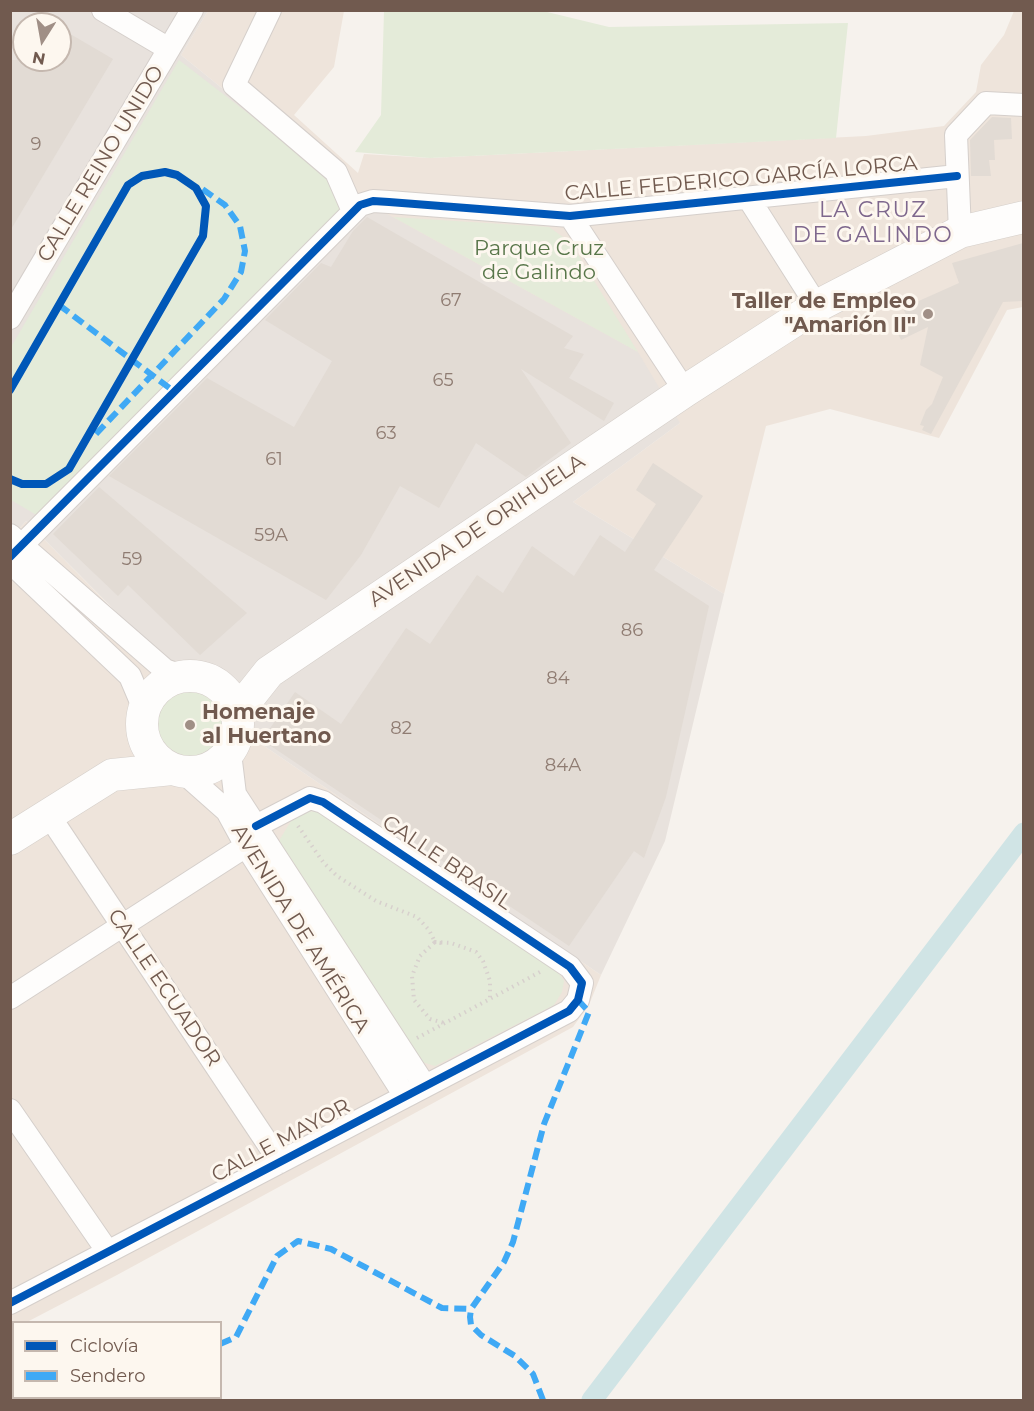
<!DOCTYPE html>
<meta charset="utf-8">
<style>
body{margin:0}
#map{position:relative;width:1034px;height:1411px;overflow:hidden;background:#f6f2ed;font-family:Montserrat,sans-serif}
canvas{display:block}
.frame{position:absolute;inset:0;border:12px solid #715a4f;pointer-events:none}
.legend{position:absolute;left:12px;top:1321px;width:210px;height:78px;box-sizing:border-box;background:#fdf7ef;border:2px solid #c5b8af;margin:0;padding:8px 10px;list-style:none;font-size:18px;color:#715a4f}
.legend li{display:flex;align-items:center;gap:12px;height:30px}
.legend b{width:30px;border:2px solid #c5b8af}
.north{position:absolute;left:12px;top:12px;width:60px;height:60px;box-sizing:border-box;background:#fdf7ef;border:2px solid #c5b8af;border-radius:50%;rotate:191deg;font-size:16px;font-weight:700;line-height:24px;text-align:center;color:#715a4f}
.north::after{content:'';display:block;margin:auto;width:21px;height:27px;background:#a08f86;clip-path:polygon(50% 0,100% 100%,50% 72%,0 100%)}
</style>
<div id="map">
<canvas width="1034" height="1411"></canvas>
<div class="frame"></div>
<ul class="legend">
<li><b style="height:8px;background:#0057b8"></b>Ciclovía</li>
<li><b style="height:8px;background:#3fa9f5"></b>Sendero</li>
</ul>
<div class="north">N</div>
</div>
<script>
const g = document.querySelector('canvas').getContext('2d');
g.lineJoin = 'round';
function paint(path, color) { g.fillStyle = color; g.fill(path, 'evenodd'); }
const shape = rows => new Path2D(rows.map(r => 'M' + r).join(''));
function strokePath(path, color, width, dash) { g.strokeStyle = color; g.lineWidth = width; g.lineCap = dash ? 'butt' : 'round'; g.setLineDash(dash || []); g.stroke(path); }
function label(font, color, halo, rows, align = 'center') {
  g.font = font + ' Montserrat,sans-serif'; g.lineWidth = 6; g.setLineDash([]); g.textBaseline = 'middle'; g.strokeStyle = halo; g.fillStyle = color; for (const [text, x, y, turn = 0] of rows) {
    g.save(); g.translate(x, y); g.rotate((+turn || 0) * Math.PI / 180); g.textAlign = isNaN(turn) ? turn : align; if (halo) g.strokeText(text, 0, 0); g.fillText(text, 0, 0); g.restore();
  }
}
paint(shape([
 [208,11,344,11,334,67,294,115,358,173,364,154,430,158,866,136,944,126,976,92,981,65,1004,35,1014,11,1023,11,1023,307,1007,310,939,438,830,409,766,426,724,594,573,502,680,423,358,198,181,55],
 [26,521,171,668,193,666,232,682,245,705,248,735,601,975,589,1005,573,1027,117,1275,27,1322,14,1322,13,1330,11,1331,10,539]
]), '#eee4db');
paint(shape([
 [11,11,208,11,181,55,358,198,638,352,680,423,573,502,724,594,665,841,601,975,248,735,245,707,234,685,214,673,192,667,173,669,26,521,11,538],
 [24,24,60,24,60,60,24,60]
]), '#e8e2dd');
paint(shape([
 [384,11,543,11,609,27,848,23,836,138,430,158,355,152,381,115],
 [179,60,358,198,40,517,11,500,11,347],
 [393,217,549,227,570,242,638,352],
 '158 724a32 32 0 1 1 64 0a32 32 0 1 1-64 0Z',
 [321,811,555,968,564,981,562,992,554,1005,435,1066,419,1061,280,851,280,839,291,821,302,812]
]), '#e4ebd9');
strokePath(shape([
 [592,1400,1024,833]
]), '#d0e4e5', 21);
paint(shape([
 [60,28,113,59,10,231,10,60,60,60],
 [992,117,1011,118,1012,139,994,140,995,160,989,160,991,176,971,176,970,140],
 [367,217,573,336,564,348,584,354,569,378,614,403,604,421,521,369,571,443,526,477,476,443,439,508,400,486,361,555,326,600,109,476,207,378,294,427,332,361,265,320,321,263,331,267,353,231],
 [1023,243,1023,301,1003,302,931,434,922,430,924,426,920,425,926,410,932,404,943,377,920,365,928,327,901,340,893,324,907,317,903,308,959,283,952,263],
 [653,463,703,496,654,570,709,606,666,797,644,858,634,851,569,946,262,740,295,692,341,724,406,628,430,644,477,575,503,593,532,546,574,576,600,535,625,552,656,504,636,490],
 [99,487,247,613,200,655,128,585,118,596,53,534]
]), '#e2dbd4');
const street = shape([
 [103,10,169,49],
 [270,10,234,85,336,172,353,211],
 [749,199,817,306],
 [570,216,685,391],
 [960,232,956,135,986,103,1024,105],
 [10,318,192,10],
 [10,535,165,670,182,676],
 [10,557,360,205,373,201,389,202,570,216,957,176],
 [10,562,130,676,144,709],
 [230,753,235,794,425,1086],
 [183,772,227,811,246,846,405,1096],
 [48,814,280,1162],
 [10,998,246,846],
 [10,1110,108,1252],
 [10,1303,569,1011,578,1000,582,983,570,967,323,802,310,798,256,826]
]);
const secondary = shape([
 '142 724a48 48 0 1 1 96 0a48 48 0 1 1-96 0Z',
 [238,711,269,672,685,391,817,306,960,232,1024,217],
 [10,839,112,775,172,769]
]);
strokePath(street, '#d5cfcb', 24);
strokePath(secondary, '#d5cfca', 33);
strokePath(shape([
 [298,826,323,862,337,876,376,901,417,917,429,930,435,942,420,956,412,976,414,1000,430,1019,444,1023],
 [441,943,435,942,451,943,476,952,483,961,490,981,490,999],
 [417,1038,540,972]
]), '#d7d0cd', 4, [1.5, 4.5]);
strokePath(street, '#fefdfc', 22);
strokePath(secondary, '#fefdfc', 32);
strokePath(shape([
 [59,305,176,393],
 [96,434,224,299,241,272,245,251,240,226,225,205,198,186],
 [220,1344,236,1337,277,1256,298,1241,331,1249,442,1308,471,1309],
 [167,1400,168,1398],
 [543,1400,533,1374,515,1356,481,1335,471,1325,470,1317,471,1309,504,1262,513,1242,544,1124,589,1012,578,1000]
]), '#3fa9f5', 6, [12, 6]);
strokePath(shape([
 [10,390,128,185,142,176,165,172,177,175,196,188,206,206,203,236,69,469,46,484,22,484,10,479],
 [10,557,360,205,373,201,389,202,570,216,957,176],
 [10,1303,569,1011,578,1000,582,983,570,967,323,802,310,798,256,826]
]), '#0057b8', 8);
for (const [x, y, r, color] of [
 [928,314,6,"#a08f86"],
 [190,725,6,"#a08f86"]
]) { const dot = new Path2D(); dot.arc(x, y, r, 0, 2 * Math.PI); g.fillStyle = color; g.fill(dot); strokePath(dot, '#fdf7ef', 2); }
label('18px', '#8f7c72', null, [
 ["9",36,145],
 ["67",451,301],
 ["65",443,381],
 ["63",386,434],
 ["61",274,460],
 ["59A",271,536],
 ["59",132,560],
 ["86",632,631],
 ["84",558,679],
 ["82",401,729],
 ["84A",563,766]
]);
label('21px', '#715a4f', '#fdf7ef', [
 ["CALLE REINO UNIDO",101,164,-59],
 ["CALLE FEDERICO GARCÍA LORCA",741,179,-5],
 ["AVENIDA DE ORIHUELA",477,531,-34],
 ["CALLE BRASIL",447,863,34],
 ["AVENIDA DE AMÉRICA",300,929,58],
 ["CALLE ECUADOR",164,988,56],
 ["CALLE MAYOR",281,1141,-28]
]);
label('21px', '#587649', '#fdf7ef', [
 ["Parque Cruz",539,249],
 ["de Galindo",539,273]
]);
label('bold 21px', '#715a4f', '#fdf7ef', [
 ["Taller de Empleo",916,302],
 ["\"Amarión II\"",916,326],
 ["Homenaje",202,713,"left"],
 ["al Huertano",202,737,"left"]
], 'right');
g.letterSpacing = '1.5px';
label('22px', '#7e678d', '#fdf7ef', [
 ["LA CRUZ",873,211],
 ["DE GALINDO",873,236]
]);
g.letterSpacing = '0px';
</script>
